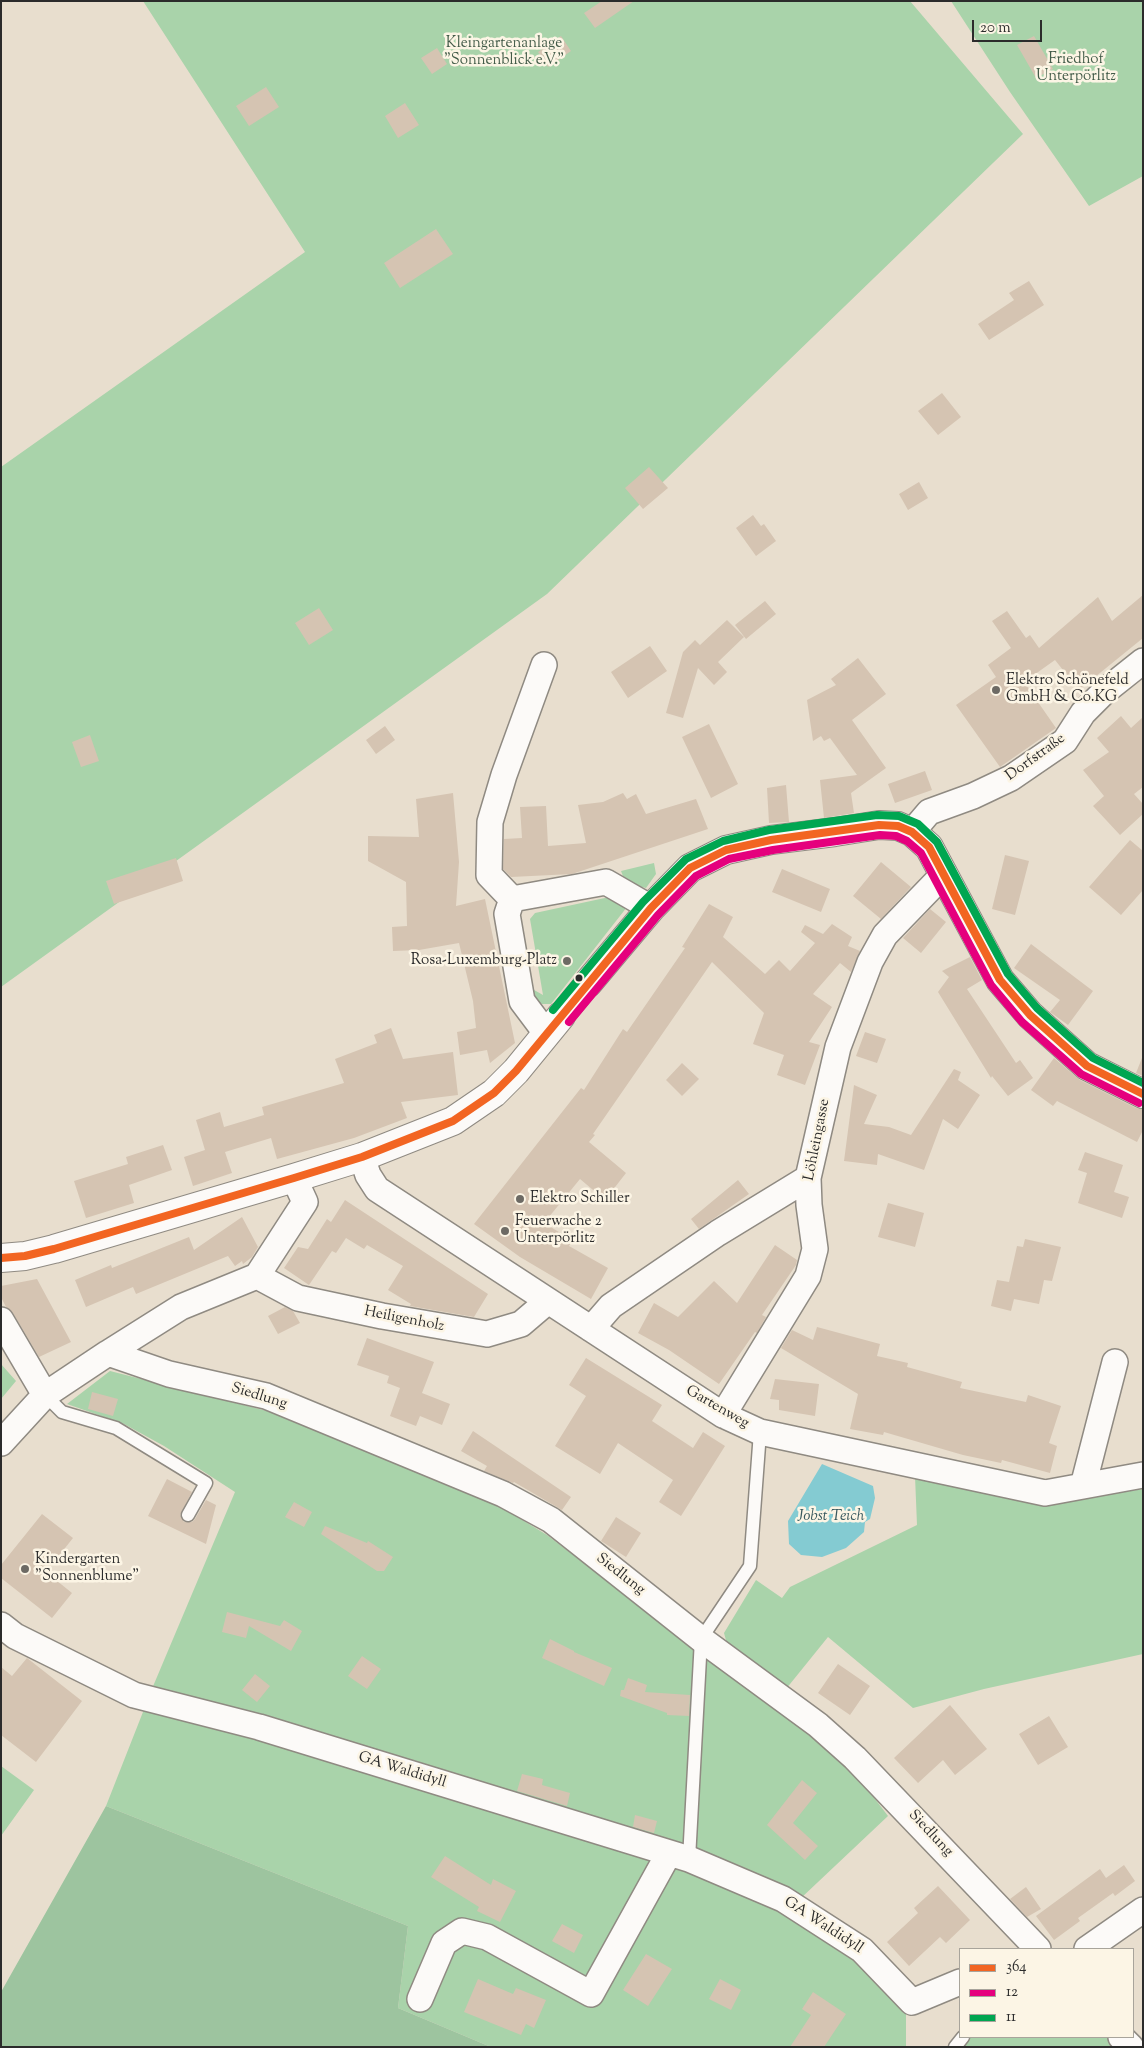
<!DOCTYPE html>
<meta charset="utf-8">
<style>
body{margin:0}
#map{position:relative;width:1144px;height:2048px;overflow:hidden;background:#e8dece;font-family:"Sorts Mill Goudy",serif}
canvas{display:block}
.frame{position:absolute;inset:0;border:2px solid #2b2b2b;pointer-events:none}
.legend{position:absolute;left:959px;top:1948px;width:175px;height:90px;box-sizing:border-box;background:#fcf5e5;border:1px solid #a8a49b;margin:0;padding:6px 9px;list-style:none;font-size:15px;color:#2b2b2b}
.legend li{display:flex;align-items:center;gap:10px;height:25px}
.legend b{width:25px;border:1px solid #a8a49b}
.scale{position:absolute;left:972px;top:20px;width:70px;height:22px;box-sizing:border-box;border:2px solid #2b2b2b;border-top:0;padding-left:6px;font-size:15px;line-height:18px;white-space:nowrap;color:#2b2b2b;-webkit-text-stroke:4px #fcf5e5;paint-order:stroke}
</style>
<div id="map">
<canvas width="1144" height="2048"></canvas>
<div class="frame"></div>
<ul class="legend">
<li><b style="height:6px;background:#f26522"></b>364</li>
<li><b style="height:6px;background:#e5007d"></b>12</li>
<li><b style="height:6px;background:#00a651"></b>11</li>
</ul>
<div class="scale">20 m</div>
</div>
<script>
const g = document.querySelector('canvas').getContext('2d');
g.lineJoin = 'round';
function paint(path, color) { g.fillStyle = color; g.fill(path, 'evenodd'); }
const shape = rows => new Path2D(rows.map(r => 'M' + r).join(''));
function strokePath(path, color, width, dash) { g.strokeStyle = color; g.lineWidth = width; g.lineCap = dash ? 'butt' : 'round'; g.setLineDash(dash || []); g.stroke(path); }
function label(font, color, halo, rows, align = 'center') {
  g.font = font + ' "Sorts Mill Goudy",serif'; g.lineWidth = 5; g.setLineDash([]); g.textBaseline = 'middle'; g.strokeStyle = halo; g.fillStyle = color; for (const [text, x, y, turn = 0] of rows) {
    g.save(); g.translate(x, y); g.rotate((+turn || 0) * Math.PI / 180); g.textAlign = isNaN(turn) ? turn : align; if (halo) g.strokeText(text, 0, 0); g.fillText(text, 0, 0); g.restore();
  }
}
paint(shape([
 [143,1,910,1,1023,134,547,594,1,987,1,467,305,252],
 [951,1,1143,1,1143,176,1089,206,1010,92],
 [654,863,656,874,646,888,638,886,623,876,621,871],
 [614,896,627,907,551,1004,542,1004,530,997,527,986,543,995,530,919,535,913],
 [1,1364,16,1381,1,1399],
 [110,1371,267,1411,501,1507,547,1535,850,1766,888,1816,800,1899,906,1981,906,2047,491,2047,398,2008,408,1926,106,1806,154,1684,235,1492,164,1446,124,1424,67,1404],
 [915,1476,1042,1505,1143,1489,1143,1654,984,1689,913,1708,828,1637,786,1689,727,1644,724,1633,756,1580,782,1598,790,1587,917,1525],
 [1,1766,34,1790,1,1836],
 [965,2037,1114,2037,1123,2047,956,2047]
]), '#a9d3aa');
paint(shape([
 [106,1806,408,1926,398,2008,491,2047,1,2047,1,1992]
]), '#9dc49f');
paint(shape([
 [822,1464,873,1486,875,1498,870,1519,865,1522,864,1532,846,1548,822,1557,801,1555,789,1544,788,1521]
]), '#84cbd2');
paint(shape([
 [602,1,634,1,595,28,584,13],
 [561,36,571,51,548,67,538,52],
 [1034,36,1053,69,1036,78,1017,45],
 [437,48,447,64,432,74,421,58],
 [266,87,279,107,249,126,236,106],
 [405,103,419,125,398,138,385,116],
 [436,229,453,254,400,288,384,263],
 [1029,281,1044,305,989,340,978,324,1014,300,1009,293],
 [942,393,961,417,938,435,918,411],
 [649,467,668,488,643,509,625,488],
 [919,482,928,498,908,510,899,494],
 [753,515,761,526,764,524,776,541,756,556,736,528],
 [1143,595,1143,638,1079,690,1055,660,1024,682,1056,728,1000,767,956,705,996,677,988,665,1011,648,992,621,1007,611,1026,638,1030,635,1039,648,1098,597,1112,621],
 [765,601,776,614,746,639,735,625],
 [319,608,333,630,309,645,295,623],
 [727,620,744,637,718,662,727,672,714,685,698,668,683,718,666,713,683,652,695,640,700,645],
 [650,646,667,671,628,698,611,672],
 [858,658,886,694,852,720,886,768,851,793,854,813,824,818,820,780,857,775,830,738,824,741,821,736,813,741,807,700,836,685,831,679],
 [1121,716,1131,728,1143,717,1143,787,1134,794,1143,804,1143,814,1120,835,1093,806,1104,796,1083,770,1109,752,1097,738],
 [709,724,738,784,711,798,682,737],
 [385,726,395,740,376,754,366,740],
 [90,735,99,761,81,767,72,742],
 [925,771,932,790,895,803,888,784],
 [786,785,789,822,769,823,767,788],
 [453,793,459,862,456,906,485,899,515,1043,490,1063,487,1050,460,1055,457,1032,476,1028,473,1001,459,943,419,950,393,951,392,927,407,926,406,882,368,861,368,836,419,837,416,799],
 [623,793,627,799,636,794,646,814,696,799,708,829,572,874,511,877,503,869,504,839,522,838,520,807,546,806,548,846,586,843,578,805,603,802],
 [1130,840,1143,851,1143,890,1121,915,1089,887],
 [1005,855,1029,861,1015,915,992,909],
 [176,858,183,881,114,904,106,881],
 [881,862,911,887,881,919,853,896],
 [782,869,830,889,821,912,772,892],
 [709,904,733,917,723,937,765,974,779,960,790,971,815,943,801,932,805,925,823,934,832,924,852,937,848,946,860,951,851,972,840,963,813,994,832,1007,809,1042,820,1045,805,1085,777,1075,784,1055,753,1044,764,1013,712,962,593,1134,595,1135,589,1142,626,1173,605,1200,580,1179,544,1223,572,1240,569,1246,608,1268,591,1299,520,1257,474,1224,581,1088,584,1090,623,1029,627,1032,685,948,682,947],
 [930,909,946,922,921,953,903,938],
 [1031,944,1093,991,1068,1025,1050,1012,1060,1000,1014,968],
 [970,957,982,980,967,989,1016,1063,1020,1060,1033,1078,1008,1096,992,1076,991,1078,938,992,949,977,942,971],
 [391,1028,403,1059,453,1052,458,1095,401,1102,407,1118,354,1138,277,1159,271,1138,225,1152,232,1173,193,1186,184,1157,205,1150,196,1120,220,1112,224,1127,264,1115,262,1107,344,1083,335,1059,377,1043,374,1035],
 [865,1032,886,1039,877,1063,856,1056],
 [1054,1058,1080,1080,1136,1108,1143,1109,1143,1130,1137,1142,1057,1101,1053,1106,1031,1090],
 [1142,1058,1143,1058,1143,1076,1136,1073],
 [682,1063,699,1079,682,1096,666,1080],
 [954,1069,961,1072,958,1080,980,1095,958,1129,943,1119,924,1170,878,1154,877,1165,844,1161,854,1085,877,1095,864,1124,889,1127,911,1135],
 [163,1145,172,1170,129,1185,134,1203,86,1218,74,1181,128,1164,126,1157],
 [1085,1152,1123,1165,1114,1192,1129,1197,1122,1218,1078,1203,1087,1173,1078,1170],
 [738,1180,749,1194,699,1229,691,1219],
 [345,1200,488,1294,474,1317,410,1306,411,1304,388,1290,403,1266,367,1245,364,1249,346,1238,336,1253,332,1251,309,1285,284,1268,298,1247,308,1249,327,1219,331,1222],
 [888,1203,924,1213,915,1247,878,1237],
 [242,1217,258,1247,252,1257,243,1264,242,1261,235,1266,228,1256,136,1294,133,1287,86,1307,75,1280,111,1265,112,1268,189,1237,194,1250],
 [1025,1239,1061,1247,1052,1281,1044,1280,1039,1304,1014,1299,1011,1311,991,1306,997,1280,1009,1282,1017,1246,1023,1247],
 [775,1245,797,1260,796,1265,762,1315,766,1317,757,1333,755,1332,719,1384,669,1350,638,1333,654,1303,678,1317,714,1281,737,1303],
 [37,1279,71,1342,39,1357,13,1313,6,1307,1,1297,1,1286],
 [285,1307,293,1311,300,1323,278,1334,268,1316],
 [817,1327,880,1344,877,1356,908,1363,907,1367,962,1382,960,1388,1026,1402,1028,1395,1061,1406,1049,1443,1057,1446,1050,1473,1002,1460,1001,1463,963,1455,884,1432,883,1435,850,1429,858,1394,781,1348,792,1330,813,1340],
 [367,1338,434,1362,422,1393,450,1404,442,1425,420,1416,416,1426,390,1416,400,1388,387,1383,389,1376,357,1365],
 [586,1358,662,1405,652,1421,693,1448,703,1432,725,1446,681,1516,659,1502,673,1480,618,1443,600,1474,555,1446,586,1396,569,1385],
 [775,1379,819,1384,815,1416,779,1410,779,1400,770,1399],
 [92,1392,118,1399,113,1416,88,1409],
 [473,1431,571,1497,562,1510,514,1482,513,1483,484,1471,487,1466,461,1451],
 [167,1479,192,1492,180,1515,184,1522,192,1522,195,1519,206,1500,216,1505,206,1544,148,1516],
 [294,1502,312,1512,304,1527,285,1517],
 [42,1514,73,1538,46,1572,72,1593,52,1618,1,1578,1,1565],
 [616,1517,641,1533,626,1557,601,1541],
 [325,1526,367,1543,368,1541,393,1557,384,1571,377,1571,321,1534],
 [227,1612,280,1626,284,1620,302,1631,291,1651,249,1626,246,1638,222,1632],
 [550,1639,574,1651,574,1652,612,1668,604,1686,542,1658],
 [362,1656,381,1669,367,1689,348,1676],
 [27,1658,82,1701,36,1762,1,1735,1,1667,12,1676],
 [838,1664,870,1686,850,1715,818,1693],
 [255,1674,270,1686,257,1702,242,1690],
 [628,1678,647,1685,645,1692,690,1695,689,1716,667,1715,667,1713,620,1696,621,1690,624,1690],
 [950,1705,987,1749,955,1775,943,1760,918,1783,894,1758],
 [1049,1716,1068,1747,1038,1765,1019,1734],
 [522,1774,543,1779,542,1785,570,1793,567,1806,517,1791],
 [802,1780,817,1793,793,1823,818,1846,805,1860,767,1825],
 [635,1815,657,1821,654,1833,633,1827],
 [445,1856,491,1885,493,1879,516,1891,500,1922,477,1911,479,1907,431,1877],
 [1124,1865,1135,1881,1115,1896,1113,1893,1078,1918,1080,1921,1054,1940,1036,1916,1100,1869,1106,1878],
 [938,1886,970,1920,946,1943,940,1937,909,1966,887,1942,918,1913,914,1908],
 [1026,1887,1041,1909,1027,1917,1010,1899],
 [562,1924,583,1935,574,1953,552,1941],
 [646,1954,672,1969,648,2006,623,1990],
 [478,1979,513,1994,516,1988,546,2000,534,2028,526,2024,521,2035,464,2012],
 [720,1979,741,1990,731,2010,709,1999],
 [813,1992,846,2014,824,2047,790,2047,811,2015,802,2009]
]), '#d5c4b2');
const service = shape([
 [45,1395,62,1412,116,1428,206,1483,188,1515],
 [689,1859,701,1639,750,1566,760,1432],
 [955,2047,963,2037]
]);
const minor = shape([
 [912,832,929,812,973,796,1011,778,1065,741,1083,713,1104,692,1143,661],
 [512,899,489,875,490,822,504,775,544,665],
 [512,899,606,882,651,908],
 [512,899,507,914,522,1001,546,1033],
 [561,1016,588,983],
 [362,1157,368,1175,377,1189,723,1415,760,1432,1045,1493,1143,1475],
 [257,1276,305,1202,294,1178],
 [1,1320,45,1395],
 [591,1329,611,1306,718,1233,808,1178],
 [108,1353,169,1374,266,1396,503,1494,551,1520,701,1639,818,1725,855,1758,1038,1949],
 [723,1415,808,1276,815,1249,809,1205,808,1178,838,1047,870,962,885,935,944,874],
 [1,1443,45,1395,108,1353,181,1307,257,1276,298,1298,382,1316,487,1334,521,1324,548,1301],
 [1083,1486,1115,1362],
 [1,1625,15,1636,134,1695,259,1727,689,1859,783,1899,862,1950,912,2002,960,1982],
 [1087,1949,1143,1910],
 [420,1999,444,1943,462,1931,487,1937,591,1994,669,1853],
 [1121,2037,1131,2047]
]);
const tertiary = shape([
 [588,983,651,908,690,868,726,850,771,840,835,832,879,825,898,826,912,832,929,847,1000,980,1030,1015,1087,1066,1143,1094],
 [1,1258,25,1256,54,1249,294,1178,362,1157,453,1121,494,1093,516,1071,561,1016]
]);
strokePath(service, '#8f8a82', 15);
strokePath(minor, '#8f8a82', 28);
strokePath(tertiary, '#8f8a82', 30);
strokePath(service, '#fcfaf8', 12);
strokePath(minor, '#fcfaf8', 25);
strokePath(tertiary, '#fcfaf8', 28);
strokePath(shape([
 [1,1258,25,1256,54,1249,294,1178,362,1157,453,1121,494,1093,516,1071,651,908,690,868,726,850,771,840,879,825,898,826,912,832,929,847,1000,980,1030,1015,1087,1066,1143,1094]
]), '#f26522', 8);
strokePath(shape([
 [569,1022,658,915,696,876,729,859,773,850,880,835,896,836,907,841,921,853,991,985,1022,1022,1081,1074,1139,1103]
]), '#e5007d', 8);
strokePath(shape([
 [553,1010,643,902,686,859,723,841,769,830,877,815,899,816,918,824,937,842,1008,974,1037,1008,1093,1058,1143,1083]
]), '#00a651', 8);
for (const [x, y, r, color] of [
 [996,690,5,"#6d6a64"],
 [567,961,5,"#6d6a64"],
 [579,978,4.5,"#2b2b2b"],
 [520,1199,5,"#6d6a64"],
 [505,1231,5,"#6d6a64"],
 [25,1569,5,"#6d6a64"]
]) { const dot = new Path2D(); dot.arc(x, y, r, 0, 2 * Math.PI); g.fillStyle = color; g.fill(dot); strokePath(dot, '#fcf5e5', 2); }
label('15px', '#425b48', '#fcf5e5', [
 ["Kleingartenanlage",504,44],
 ["\"Sonnenblick e.V.\"",504,61],
 ["Friedhof",1076,60],
 ["Unterpörlitz",1076,77]
]);
label('15px', '#2b2b2b', '#fcf5e5', [
 ["Elektro Schönefeld",1006,681],
 ["GmbH & Co.KG",1006,698],
 ["Rosa-Luxemburg-Platz",557,961,"right"],
 ["Elektro Schiller",530,1199],
 ["Feuerwache 2",515,1222],
 ["Unterpörlitz",515,1239],
 ["Kindergarten",35,1560],
 ["\"Sonnenblume\"",35,1577]
], 'left');
label('15px', '#2b2b2b', '#fcf5e5', [
 ["Dorfstraße",1036,758,-36],
 ["Löhleingasse",818,1140,-79],
 ["Heiligenholz",404,1320,11],
 ["Siedlung",259,1397,17],
 ["Gartenweg",717,1408,30],
 ["Siedlung",620,1575,38],
 ["GA Waldidyll",402,1771,17],
 ["Siedlung",930,1834,47],
 ["GA Waldidyll",823,1926,33]
]);
label('italic 16px', '#39595e', '#fcf5e5', [
 ["Jobst Teich",831,1517]
]);
</script>
